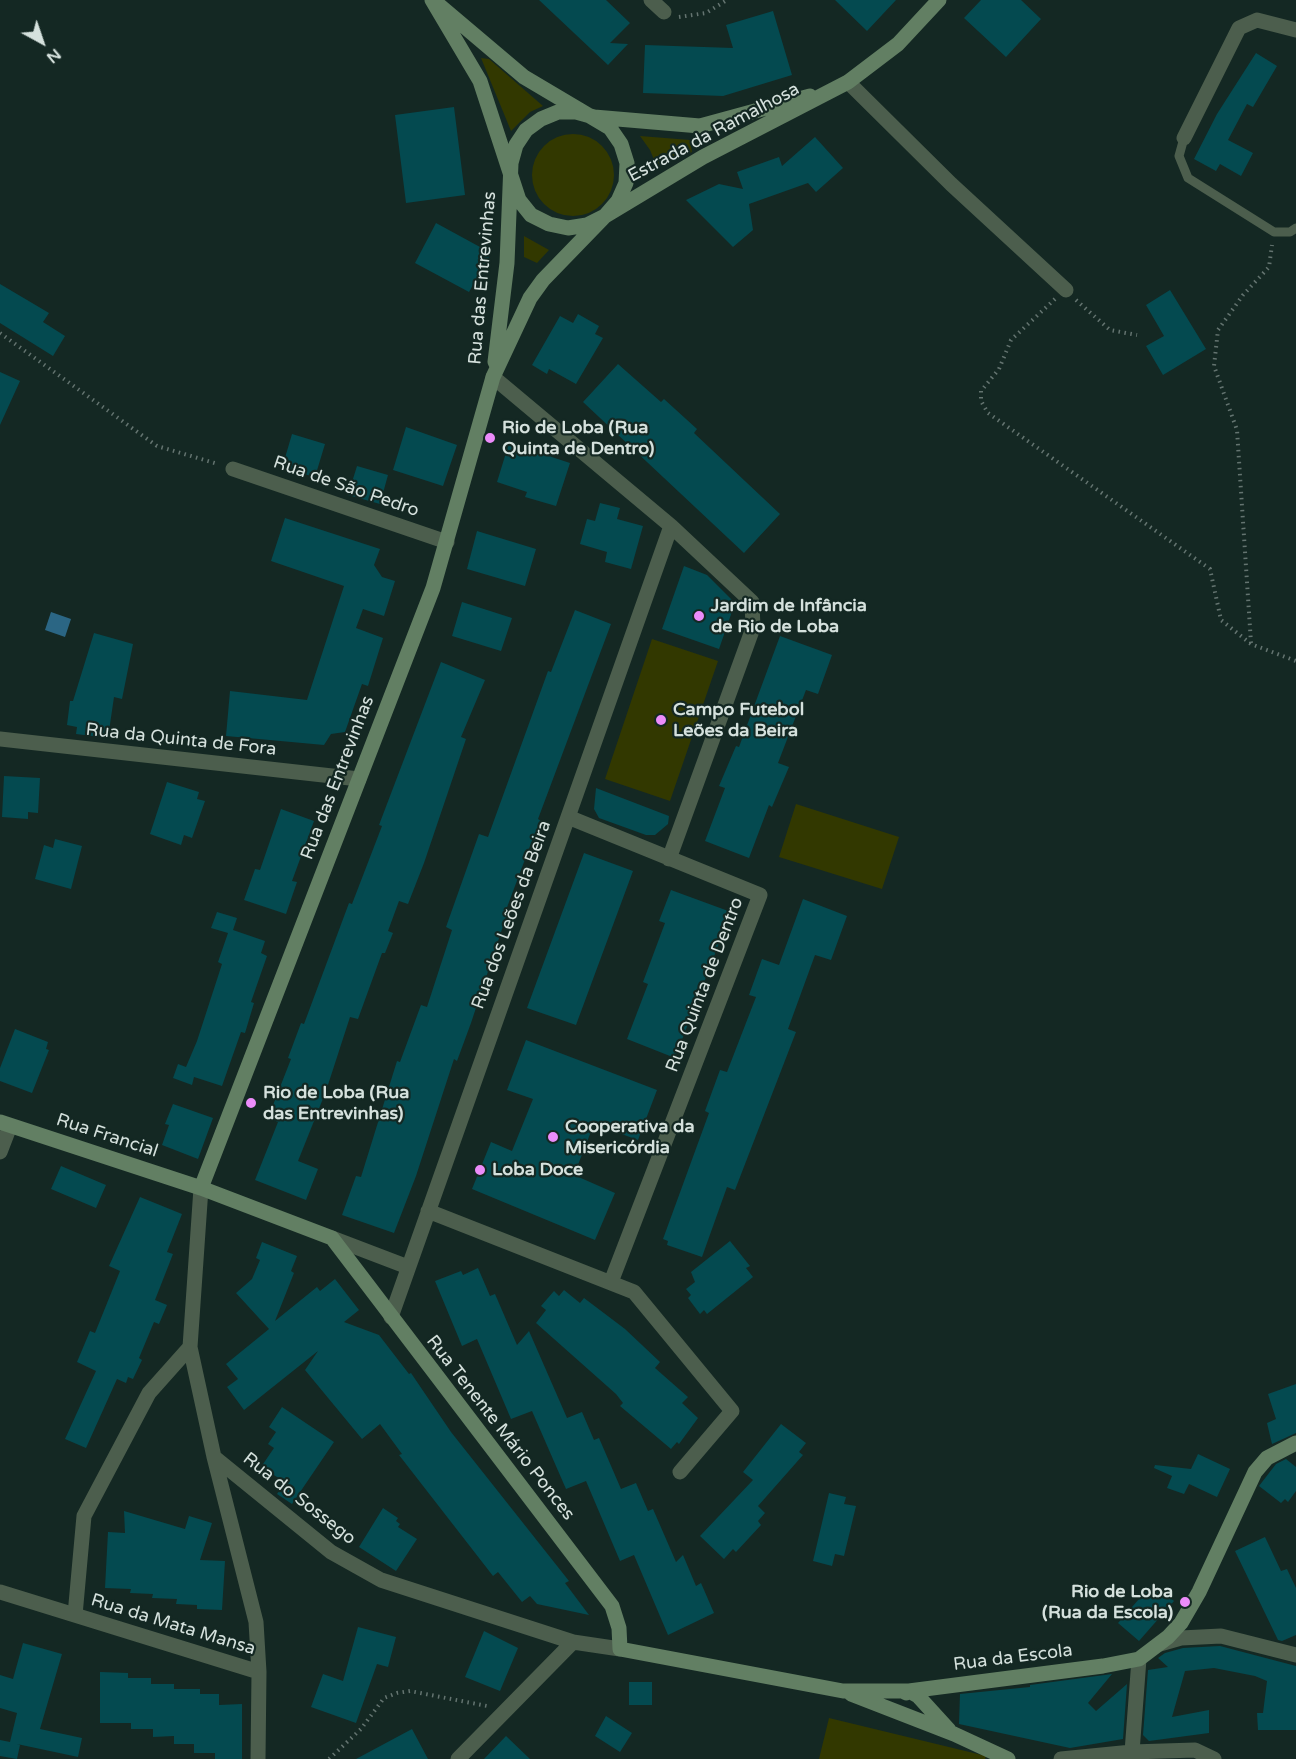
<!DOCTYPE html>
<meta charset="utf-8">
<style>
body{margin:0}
#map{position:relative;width:1296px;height:1759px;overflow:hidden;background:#142823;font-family:"Varela Round",sans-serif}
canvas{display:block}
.north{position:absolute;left:12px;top:12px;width:60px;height:60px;-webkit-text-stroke:4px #142823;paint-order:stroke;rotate:140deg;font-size:16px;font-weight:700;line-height:24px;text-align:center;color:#d5e1dd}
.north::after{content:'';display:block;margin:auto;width:21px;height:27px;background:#d5e1dd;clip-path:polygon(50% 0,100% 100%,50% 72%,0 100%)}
</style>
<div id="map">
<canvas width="1296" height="1759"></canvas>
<div class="north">N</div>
</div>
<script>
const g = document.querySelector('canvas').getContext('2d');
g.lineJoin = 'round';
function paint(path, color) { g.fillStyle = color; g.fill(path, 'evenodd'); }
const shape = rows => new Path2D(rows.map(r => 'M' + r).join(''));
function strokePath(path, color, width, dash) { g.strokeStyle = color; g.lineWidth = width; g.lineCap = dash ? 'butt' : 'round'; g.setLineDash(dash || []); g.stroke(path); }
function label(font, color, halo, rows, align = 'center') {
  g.font = font + ' "Varela Round",sans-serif'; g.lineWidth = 4.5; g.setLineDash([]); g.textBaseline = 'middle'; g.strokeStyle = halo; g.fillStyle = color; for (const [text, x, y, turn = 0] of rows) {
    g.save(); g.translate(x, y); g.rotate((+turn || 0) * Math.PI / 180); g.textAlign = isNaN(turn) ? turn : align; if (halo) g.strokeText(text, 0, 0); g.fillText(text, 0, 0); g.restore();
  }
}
paint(shape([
 [481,58,489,59,543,106,530,112,511,131],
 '532 175a41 41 0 1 1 82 0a41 41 0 1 1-82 0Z',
 [640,136,690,140,692,152,657,167,650,150],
 [524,236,549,250,537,263,524,257],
 [652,639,718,661,670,801,605,779],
 [796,804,899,837,882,889,779,857],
 [829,1718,986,1756,985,1759,819,1759]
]), '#323800');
paint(shape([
 [51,612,71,619,65,637,45,630]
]), '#2b6684');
paint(shape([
 [539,0,606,0,630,23,610,43,628,44,608,65],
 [835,0,896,0,867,31],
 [981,0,1021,0,1041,19,1006,57,964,18],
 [773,11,792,75,723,96,643,93,645,45,733,48,726,25],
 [1256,53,1277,66,1253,107,1247,104,1228,140,1253,153,1241,176,1220,164,1216,171,1194,159,1217,114],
 [454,107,465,195,406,203,395,115],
 [815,137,843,168,816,192,808,183,749,204,753,230,733,247,686,200,719,184,743,189,737,172,779,157,782,166],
 [436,223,491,253,469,292,415,263],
 [0,284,49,313,43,322,65,336,53,356,0,323],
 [1170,290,1206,349,1163,375,1146,346,1164,336,1146,305],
 [578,314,599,326,595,334,603,338,576,384,549,369,547,374,532,365,560,316,573,323],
 [618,364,661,402,664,399,697,429,694,433,780,514,744,553,583,402],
 [0,372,20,381,0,425],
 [406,427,457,445,443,486,393,470],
 [292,434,325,444,315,477,282,468],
 [509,443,570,463,556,506,525,497,527,492,497,482],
 [357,466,388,475,380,504,348,495],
 [600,503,620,508,617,519,643,526,631,569,605,562,607,552,580,544,587,519,595,521],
 [285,518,380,549,374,565,382,577,395,581,384,616,363,609,356,628,383,638,368,686,362,684,345,732,331,734,324,745,226,736,230,691,307,700,344,586,271,561],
 [477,531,536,549,525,586,467,569],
 [684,566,707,575,735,603,719,649,662,629],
 [462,602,512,618,501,651,452,636],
 [575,610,611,624,538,819,541,821,535,839,533,838,506,910,508,911,471,1023,457,1061,454,1059,416,1176,394,1233,342,1215,356,1176,361,1177,397,1061,400,1062,421,1005,427,1007,452,930,446,927,479,834,488,837,548,671,551,672],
 [94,633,133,644,122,699,114,697,108,738,76,734,77,727,67,725,70,701,73,701],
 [780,636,832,655,818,694,806,690,778,763,789,767,772,807,769,805,749,858,705,841,725,788,719,786,736,746,739,747],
 [441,662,485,680,461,737,466,739,424,863,408,904,399,901,388,931,393,933,385,953,382,953,358,1019,350,1017,326,1091,298,1161,318,1169,306,1200,255,1180,278,1122,268,1118,291,1059,288,1058,301,1023,304,1024,349,903,352,904,382,826,379,825],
 [4,776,40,778,38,813,28,812,28,819,2,817],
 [167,782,199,792,197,799,205,801,192,838,184,835,181,845,150,834],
 [596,788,669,816,668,824,655,835,646,835,599,818,594,809],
 [281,809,314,821,292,881,297,882,286,914,244,900,255,869,260,870],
 [55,839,82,846,71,889,35,879,44,845,53,848],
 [584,853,633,871,576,1025,527,1008],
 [671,890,731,912,675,1058,627,1039,648,984,643,982,665,923,659,921],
 [803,899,847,916,831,960,815,955,788,1029,796,1032,735,1190,727,1187,702,1257,667,1245,668,1241,663,1239,709,1113,705,1111,720,1070,727,1072,756,997,749,995,762,959,779,965],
 [217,912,237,918,233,930,265,941,261,953,267,956,251,1002,254,1003,245,1033,241,1032,222,1086,194,1077,192,1085,173,1078,178,1064,186,1067,197,1041,222,964,218,962,228,933,211,928],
 [15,1029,48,1042,46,1049,49,1050,32,1093,0,1081,0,1068],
 [526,1040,657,1090,638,1140,594,1124,574,1175,615,1193,595,1240,472,1189,491,1142,512,1151,533,1099,507,1090],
 [173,1104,213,1118,198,1159,162,1145,169,1125,165,1124],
 [61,1166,106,1185,96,1208,51,1189],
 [140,1197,182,1214,167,1252,173,1254,155,1300,167,1305,159,1324,154,1322,139,1358,142,1360,133,1379,128,1377,126,1383,117,1379,86,1448,65,1439,96,1371,77,1362,90,1331,95,1333,120,1271,109,1266],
 [730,1241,750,1266,746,1268,753,1277,707,1314,704,1310,700,1314,688,1298,691,1295,686,1289,695,1282,691,1272],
 [262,1242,297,1256,291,1271,294,1273,275,1321,317,1287,320,1291,335,1279,359,1310,344,1322,379,1335,409,1374,411,1373,451,1432,569,1581,565,1583,589,1615,537,1604,530,1596,522,1602,498,1572,493,1576,399,1455,402,1454,380,1424,362,1439,305,1370,318,1351,244,1410,227,1387,238,1379,226,1364,269,1329,236,1293,252,1279,260,1260,256,1258],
 [478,1268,490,1296,495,1294,517,1345,529,1331,567,1418,582,1412,594,1440,599,1438,621,1489,636,1483,648,1511,653,1509,676,1562,683,1555,696,1586,701,1583,714,1613,668,1635,634,1555,620,1561,586,1481,566,1489,532,1411,511,1419,477,1339,462,1346,435,1281,461,1271,463,1275],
 [564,1290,580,1303,584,1298,625,1329,660,1362,655,1368,688,1397,682,1403,698,1418,679,1444,677,1442,671,1449,620,1406,623,1403,616,1394,536,1323,546,1310,541,1306,554,1291,559,1296],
 [1296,1384,1296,1433,1272,1444,1267,1423,1276,1419,1268,1394],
 [282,1407,334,1442,292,1504,277,1494,285,1482,261,1467,274,1448,268,1444,276,1432,269,1427],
 [781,1424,806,1443,799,1452,803,1455,758,1506,765,1513,758,1521,761,1525,736,1552,733,1549,724,1559,700,1536,753,1480,743,1472],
 [1198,1454,1230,1469,1217,1497,1189,1484,1184,1494,1167,1488,1172,1476,1154,1468,1155,1465,1191,1469],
 [1286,1459,1296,1467,1296,1491,1288,1502,1285,1499,1281,1503,1259,1486,1276,1464],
 [829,1493,846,1497,844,1504,856,1506,844,1556,835,1554,832,1566,813,1561],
 [383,1508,398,1518,396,1521,400,1524,398,1527,417,1539,396,1571,359,1547],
 [124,1511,185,1529,189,1516,212,1523,200,1560,225,1561,222,1610,197,1609,197,1605,176,1604,177,1599,152,1598,153,1594,130,1593,131,1589,105,1588,108,1532,125,1533],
 [1265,1537,1281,1571,1287,1569,1296,1588,1296,1635,1282,1641,1278,1640,1235,1551],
 [1153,1583,1174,1601,1139,1641,1118,1623],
 [358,1627,396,1637,388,1667,377,1664,356,1723,311,1707,323,1674,343,1681],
 [484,1631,518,1648,500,1691,465,1677],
 [23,1643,62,1654,40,1729,82,1738,78,1757,17,1744,20,1745,17,1759,0,1756,0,1740,10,1742,17,1713,0,1708,0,1675,13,1679],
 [1220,1646,1296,1666,1296,1730,1258,1730,1257,1713,1263,1713,1267,1681,1255,1676,1214,1668,1185,1671,1172,1717,1209,1710,1209,1733,1149,1741,1143,1735,1148,1670,1168,1667,1158,1658,1165,1653,1183,1648],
 [100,1672,128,1673,128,1678,151,1678,151,1684,174,1684,174,1689,200,1689,200,1694,219,1694,219,1705,242,1704,242,1759,215,1759,215,1753,194,1753,194,1744,174,1744,174,1736,153,1737,153,1729,131,1729,131,1723,100,1723],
 [1112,1674,1088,1703,1096,1711,1127,1684,1123,1739,1070,1748,959,1724,960,1694,1030,1687,1030,1685],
 [629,1682,652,1682,652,1705,629,1705],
 [606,1716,632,1733,620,1752,595,1736],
 [412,1729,428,1759,356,1759],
 [506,1736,530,1759,484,1759]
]), '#044a50');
strokePath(shape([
 [679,17,706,13,727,0],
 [1055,299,1011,340,999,369,981,391,981,401,988,413,1210,569,1221,620,1251,644,1296,661],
 [1076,300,1110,330,1137,335],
 [0,333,157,446,218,464],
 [1251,643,1237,430,1214,366,1218,330,1243,295,1269,267,1272,245],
 [329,1759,361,1729,384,1698,397,1693,410,1691,487,1706]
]), '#647470', 4, [1.5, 4.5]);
strokePath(shape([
 [1184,138,1179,156,1188,178,1274,232,1290,232,1296,228]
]), '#4c5e4d', 9);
strokePath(shape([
 [651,0,664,12],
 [848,82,951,184,1066,290],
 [1184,138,1239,28,1257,20,1296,30],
 [493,377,671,526,752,602,753,628,669,859],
 [233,469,447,542],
 [0,739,359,779],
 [568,817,760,895,611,1282],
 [0,1152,10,1126],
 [201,1188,190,1347,214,1457,256,1622,259,1672,258,1759],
 [428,1211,634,1292,732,1411,680,1472],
 [332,1238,408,1267],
 [391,1317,671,526],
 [214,1457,331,1552,381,1580,573,1642,620,1649],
 [0,1592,259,1672],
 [75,1615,84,1516,149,1393,190,1347],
 [1160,1644,1181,1638,1221,1636,1296,1655],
 [1132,1752,1139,1659],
 [458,1759,573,1642],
 [1061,1759,1132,1752,1195,1750,1214,1759]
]), '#4c5e4d', 15);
strokePath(shape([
 [432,0,480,81,519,200,531,215,549,224,568,228,587,225,605,216,618,201,626,183,627,163,621,144,610,128,524,77,433,0],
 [495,362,507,263,511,163,516,145,526,130,541,119,558,112,576,112,594,117,700,126,810,96],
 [0,1122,201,1188,332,1238,612,1606,619,1628,620,1649,843,1691,909,1691,1103,1666,1139,1659,1168,1637,1181,1623,1199,1592,1255,1472,1267,1458,1296,1443],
 [201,1188,433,588,493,377,530,298,543,280,605,216,703,157,848,82,898,44,939,0],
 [906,1693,909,1691,918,1696,949,1730],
 [851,1694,954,1734,1008,1759]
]), '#627f63', 15);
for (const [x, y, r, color] of [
 [490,438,6,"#ec8cfa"],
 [699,616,6,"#ec8cfa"],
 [661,720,6,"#ec8cfa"],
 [251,1103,6,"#ec8cfa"],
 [553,1137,6,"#ec8cfa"],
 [480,1170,6,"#ec8cfa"],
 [1185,1602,6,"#ec8cfa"]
]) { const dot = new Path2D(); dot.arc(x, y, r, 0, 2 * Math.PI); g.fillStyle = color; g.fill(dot); strokePath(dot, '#142823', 2); }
label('18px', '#d5e1dd', '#142823', [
 ["Estrada da Ramalhosa",714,133,-28],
 ["Rua das Entrevinhas",483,278,-85],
 ["Rua de São Pedro",346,487,19],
 ["Rua da Quinta de Fora",181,740,6],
 ["Rua das Entrevinhas",338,778,-69],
 ["Rua dos Leões da Beira",512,915,-70],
 ["Rua Quinta de Dentro",705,985,-69],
 ["Rua Francial",107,1136,18],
 ["Rua Tenente Mário Ponces",500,1428,52],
 ["Rua do Sossego",299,1499,38],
 ["Rua da Mata Mansa",173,1625,17],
 ["Rua da Escola",1013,1658,-7]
]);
label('bold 18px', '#d5e1dd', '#142823', [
 ["Rio de Loba (Rua",502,428],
 ["Quinta de Dentro)",502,449],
 ["Jardim de Infância",711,606],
 ["de Rio de Loba",711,627],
 ["Campo Futebol",673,710],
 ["Leões da Beira",673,731],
 ["Rio de Loba (Rua",263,1093],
 ["das Entrevinhas)",263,1114],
 ["Cooperativa da",565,1127],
 ["Misericórdia",565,1148],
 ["Loba Doce",492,1170],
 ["Rio de Loba",1173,1592,"right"],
 ["(Rua da Escola)",1173,1613,"right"]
], 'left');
</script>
